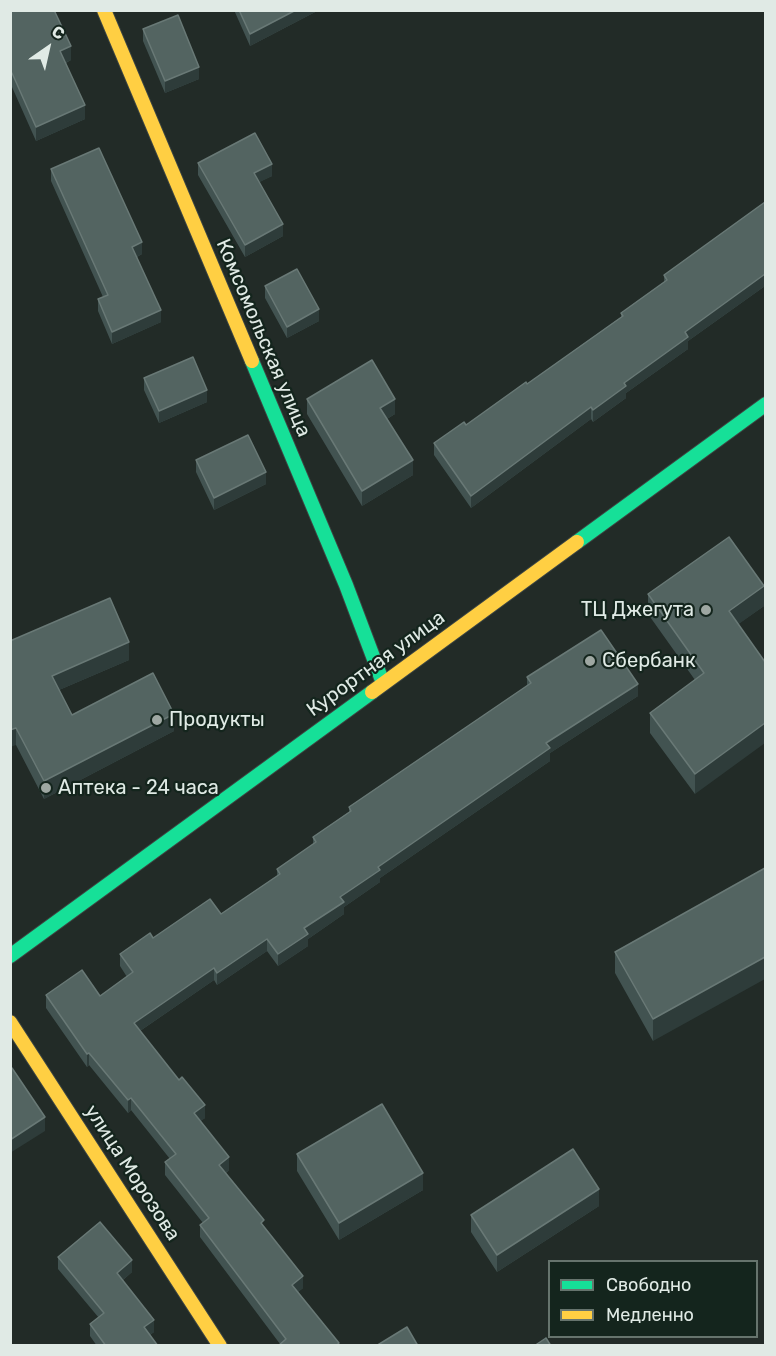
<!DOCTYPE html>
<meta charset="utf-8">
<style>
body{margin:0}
#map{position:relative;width:776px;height:1356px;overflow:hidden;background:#222b27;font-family:Rubik,sans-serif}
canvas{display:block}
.frame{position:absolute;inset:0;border:12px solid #e0eae5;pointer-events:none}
.legend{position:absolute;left:548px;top:1260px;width:210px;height:78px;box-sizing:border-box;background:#14251d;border:2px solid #66746d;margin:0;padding:8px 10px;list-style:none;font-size:18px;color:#e0eae5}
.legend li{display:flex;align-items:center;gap:12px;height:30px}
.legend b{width:30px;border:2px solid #66746d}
.north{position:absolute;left:18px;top:18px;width:60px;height:60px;-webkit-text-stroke:4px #14251d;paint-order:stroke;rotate:34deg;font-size:16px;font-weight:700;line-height:24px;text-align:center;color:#e0eae5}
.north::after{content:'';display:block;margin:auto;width:21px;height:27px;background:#e0eae5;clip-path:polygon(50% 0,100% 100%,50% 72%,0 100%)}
</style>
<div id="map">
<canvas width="776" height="1356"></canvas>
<div class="frame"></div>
<ul class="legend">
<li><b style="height:8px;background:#16e098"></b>Свободно</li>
<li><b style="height:8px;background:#ffcf43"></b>Медленно</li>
</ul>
<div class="north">С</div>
</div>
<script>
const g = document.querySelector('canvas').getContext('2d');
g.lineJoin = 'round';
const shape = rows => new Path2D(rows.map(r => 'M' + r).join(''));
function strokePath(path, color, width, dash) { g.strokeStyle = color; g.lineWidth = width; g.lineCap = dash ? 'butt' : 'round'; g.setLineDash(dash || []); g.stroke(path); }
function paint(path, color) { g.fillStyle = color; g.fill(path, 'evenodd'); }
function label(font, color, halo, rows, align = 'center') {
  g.font = font + ' Rubik,sans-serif'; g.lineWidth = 4.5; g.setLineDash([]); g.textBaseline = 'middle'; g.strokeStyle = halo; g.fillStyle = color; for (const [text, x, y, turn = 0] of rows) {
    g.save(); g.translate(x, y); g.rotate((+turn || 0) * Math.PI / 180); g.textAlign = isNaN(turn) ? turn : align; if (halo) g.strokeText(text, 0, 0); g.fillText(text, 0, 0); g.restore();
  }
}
const fast = shape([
 [252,361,346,585,383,683],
 [577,542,766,404],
 [10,956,372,692]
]);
const slow = shape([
 [104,10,252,361],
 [372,692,577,542],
 [10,1022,220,1346]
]);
strokePath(fast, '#3e4643', 16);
strokePath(slow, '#3e4643', 16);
strokePath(fast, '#16e098', 14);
strokePath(slow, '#ffcf43', 14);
paint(shape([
 [10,10,71,60,66,63,85,119,36,141,12,87,10,88],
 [234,10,319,10,250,46],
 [143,29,199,79,165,93,143,41],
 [198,163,272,176,259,182,283,236,245,257,198,175],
 [51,169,142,254,137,257,161,322,112,344,98,311,98,299,103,297,51,181],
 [765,202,765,286,688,341,688,349,626,393,626,398,593,422,591,419,471,508,434,455,434,443,466,425,527,384,621,317,621,313,664,282,664,275],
 [265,286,319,321,287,338,265,298],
 [144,378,207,402,159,423,144,390],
 [307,399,395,414,387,419,413,475,362,506,307,414],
 [196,460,266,484,214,510,196,472],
 [648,594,764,606,738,624,695,794,650,733,650,713,695,680,648,614],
 [10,641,129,660,59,690,72,715,174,731,44,799,16,745],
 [527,677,638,696,550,753,550,761,380,878,380,882,344,907,344,914,308,939,308,946,278,966,267,951,217,985,214,980,140,1031,205,1118,200,1121,229,1170,226,1173,264,1227,303,1288,298,1292,339,1346,280,1344,200,1237,200,1225,203,1223,165,1175,165,1162,170,1159,131,1110,128,1113,89,1065,87,1067,46,1008,46,995,100,996,127,977,120,966,120,954,153,938,221,914,277,876,277,869,313,844,313,837,349,812,349,807,527,686],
 [765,868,653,1041,615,973,615,952],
 [297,1154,423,1190,339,1240,297,1171],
 [599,1206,497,1272,471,1232,471,1215],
 [58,1257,132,1272,123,1280,154,1332,150,1335,158,1346,97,1346,90,1336,90,1324,99,1318,58,1269]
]), '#425351');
paint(shape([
 [296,10,319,10,250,46,250,34],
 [71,46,71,60,60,65,60,51],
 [199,67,199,79,165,93,165,81],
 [12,73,12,87,10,88,10,74],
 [85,105,85,119,36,141,36,127],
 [272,164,272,176,254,185,254,173],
 [283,224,283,236,245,257,245,245],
 [142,242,142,254,132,259,132,247],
 [765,274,765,286,688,341,688,349,626,393,626,398,593,422,593,410,624,383,685,332],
 [319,309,319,321,287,338,287,327],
 [161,310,161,322,112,344,112,332],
 [207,390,207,402,159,423,159,411],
 [395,399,395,414,380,423,380,408],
 [591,407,591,419,471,508,471,496],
 [413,460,413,475,362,506,362,491],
 [266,472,266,484,214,510,214,498],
 [764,586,764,606,729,631,729,611],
 [129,642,129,660,52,693,52,676],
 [638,684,638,696,550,753,550,761,380,878,380,882,344,907,344,914,308,939,308,946,278,966,278,954,304,928,340,897,378,867,546,743],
 [174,714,174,731,44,799,44,781],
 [765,723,765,743,695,794,695,774],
 [16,728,16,745,10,747,10,730],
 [267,939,267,951,217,985,217,973],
 [765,957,765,979,653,1041,653,1019],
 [214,968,214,980,134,1035,134,1023],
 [89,1053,89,1065,87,1067,87,1054],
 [131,1098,131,1110,128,1113,128,1100],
 [205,1105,205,1118,194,1126,194,1113],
 [45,1117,45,1131,10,1153,10,1140],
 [229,1157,229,1170,219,1177,219,1165],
 [423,1173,423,1190,339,1240,339,1223],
 [599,1189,599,1206,497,1272,497,1255],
 [132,1260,132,1272,117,1285,117,1273],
 [303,1276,303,1288,292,1297,292,1285],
 [154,1320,154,1332,144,1339,144,1327]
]), '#2e3c3a');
const building = shape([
 [10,10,54,10,71,46,60,51,85,105,36,127,12,73,10,74,10,10],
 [239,10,296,10,250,34,239,10],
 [178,15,199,67,165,81,143,29,178,15],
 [255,133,272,164,254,173,283,224,245,245,198,163,255,133],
 [99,148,142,242,132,247,161,310,112,332,98,299,108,295,51,169,99,148],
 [765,202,765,274,685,332,688,337,624,383,626,386,593,410,591,407,471,496,434,443,464,422,466,425,526,382,527,384,623,316,621,313,667,280,664,275,765,202],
 [297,269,319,309,287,327,265,286,297,269],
 [193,357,207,390,159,411,144,378,193,357],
 [372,360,395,399,380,408,413,460,362,491,307,399,372,360],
 [248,435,266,472,214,498,196,460,248,435],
 [729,537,764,586,729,611,765,662,765,723,695,774,650,713,704,673,648,594,729,537],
 [110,598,129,642,52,676,72,715,153,673,174,714,44,781,16,728,10,730,10,641,110,598],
 [601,630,638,684,546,743,550,748,378,867,380,870,340,897,344,902,304,928,308,934,278,954,267,939,217,973,214,968,134,1023,179,1080,182,1077,205,1105,194,1113,229,1157,219,1165,264,1220,261,1223,303,1276,292,1285,339,1343,336,1346,278,1346,286,1339,200,1225,209,1218,165,1162,176,1154,131,1098,128,1100,89,1053,87,1054,46,995,82,970,100,996,133,972,120,954,150,933,153,938,210,899,221,914,280,874,277,869,316,842,313,837,351,811,349,807,531,683,527,677,601,630],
 [765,868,765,957,653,1019,615,952,765,868],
 [12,1068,45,1117,10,1140,10,1069,12,1068],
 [382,1104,423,1173,339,1223,297,1154,382,1104],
 [573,1149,599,1189,497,1255,471,1215,573,1149],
 [100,1222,132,1260,117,1273,154,1320,144,1327,158,1346,106,1346,90,1324,104,1313,58,1257,100,1222],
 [407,1327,418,1346,376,1346,407,1327],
 [546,1338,551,1346,534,1346,546,1338]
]);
paint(building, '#536461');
strokePath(building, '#697976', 1.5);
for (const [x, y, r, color] of [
 [706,610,6,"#9ea7a2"],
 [590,661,6,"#9ea7a2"],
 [157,720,6,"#9ea7a2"],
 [46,788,6,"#9ea7a2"]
]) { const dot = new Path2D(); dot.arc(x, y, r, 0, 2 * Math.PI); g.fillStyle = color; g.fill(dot); strokePath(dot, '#14251d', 2); }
label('20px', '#e0eae5', '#14251d', [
 ["Комсомольская улица",263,338,67],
 ["Курортная улица",376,664,-36],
 ["улица Морозова",132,1173,57]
]);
label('20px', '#e0eae5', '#14251d', [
 ["ТЦ Джегута",694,610,"right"],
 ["Сбербанк",602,661],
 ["Продукты",169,720],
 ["Аптека - 24 часа",58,788]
], 'left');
</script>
